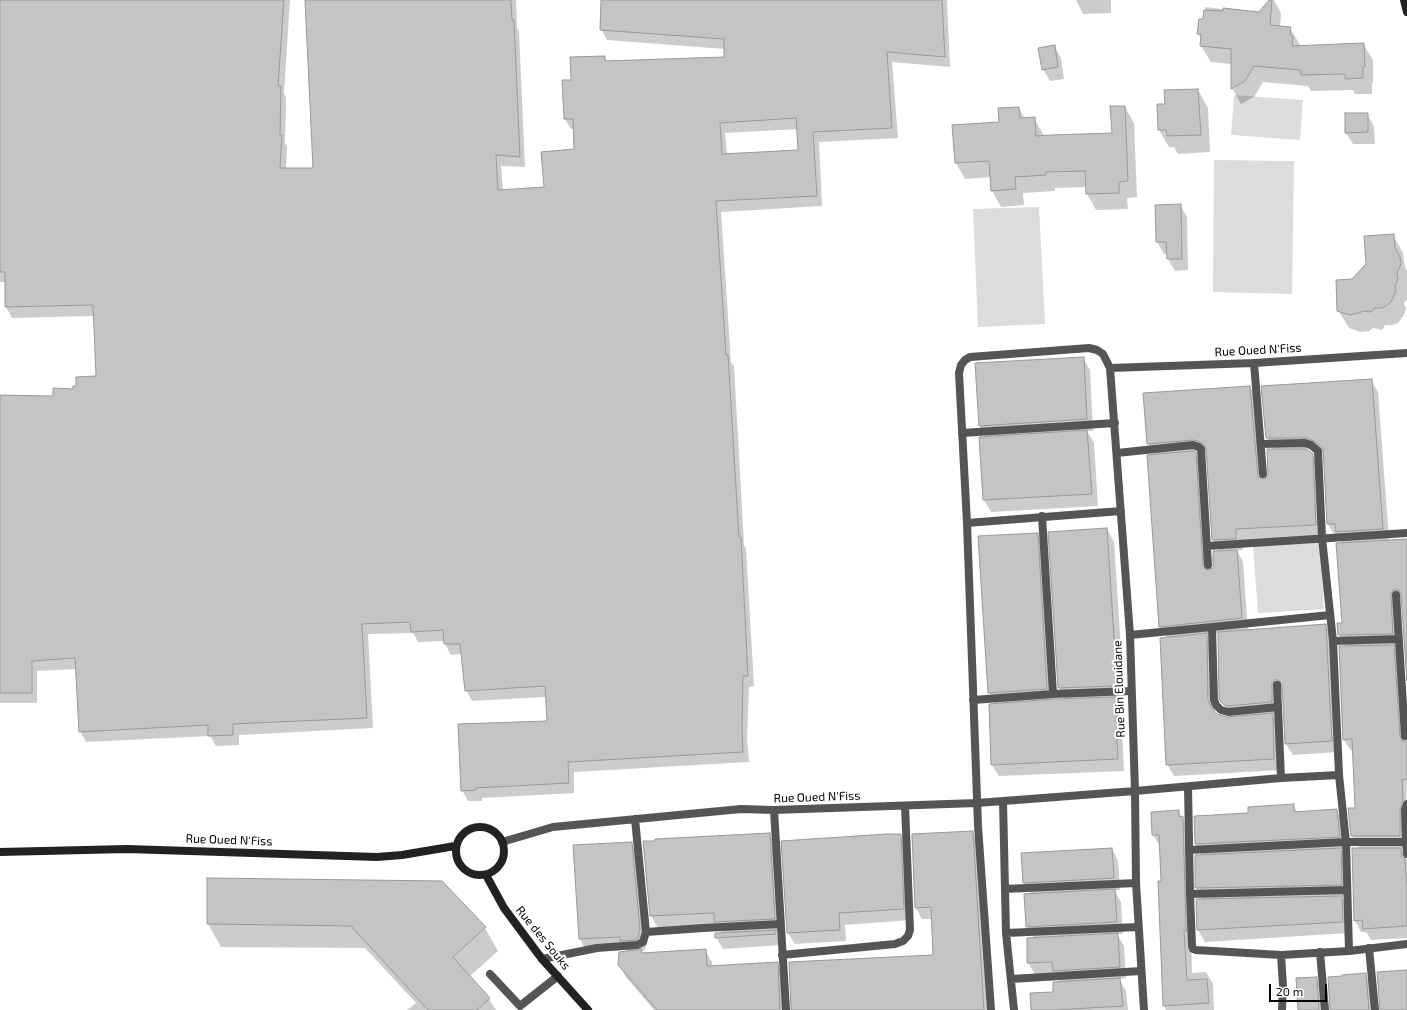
<!DOCTYPE html>
<style>
body{margin:0}
#map{position:relative;width:1407px;height:1010px;overflow:hidden;background:#fff;font-family:"Exo 2",sans-serif}
canvas{display:block}
.scale{position:absolute;left:1269px;top:984px;width:58px;height:18px;box-sizing:border-box;border:2px solid #000;border-top:0;padding-left:5px;font-size:12px;line-height:14px;white-space:nowrap;color:#000;-webkit-text-stroke:3px #fff;paint-order:stroke}
</style>
<div id="map">
<canvas width="1407" height="1010"></canvas>
<div class="scale">20 m</div>
</div>
<script>
const g = document.querySelector('canvas').getContext('2d');
g.lineJoin = 'round';
function paint(path, color) { g.fillStyle = color; g.fill(path, 'evenodd'); }
const shape = rows => new Path2D(rows.map(r => 'M' + r).join(''));
function strokePath(path, color, width, dash) { g.strokeStyle = color; g.lineWidth = width; g.lineCap = dash ? 'butt' : 'round'; g.setLineDash(dash || []); g.stroke(path); }
function label(font, color, halo, rows, align = 'center') {
  g.font = font + ' "Exo 2",sans-serif'; g.lineWidth = 4; g.setLineDash([]); g.textBaseline = 'middle'; g.strokeStyle = halo; g.fillStyle = color; for (const [text, x, y, turn = 0] of rows) {
    g.save(); g.translate(x, y); g.rotate((+turn || 0) * Math.PI / 180); g.textAlign = isNaN(turn) ? turn : align; if (halo) g.strokeText(text, 0, 0); g.fillText(text, 0, 0); g.restore();
  }
}
paint(shape([
 [1234,95,1303,100,1300,140,1231,135],
 [1214,160,1294,161,1292,294,1213,292],
 [1039,207,1045,324,978,327,973,209],
 [1320,542,1324,609,1258,613,1253,546]
]), '#dcdcdc');
paint(shape([
 [0,0,290,0,284,93,286,98,285,143,287,146,286,169,314,169,306,0,516,0,517,28,519,31,525,167,501,166,503,191,545,188,575,150,574,129,571,129,565,119,572,81,604,57,607,62,725,58,725,49,607,40,601,29,603,0,947,0,950,67,892,62,898,138,819,142,822,206,721,212,731,362,734,366,744,545,746,549,754,686,749,687,747,739,749,762,574,772,574,793,482,798,482,801,468,801,462,790,548,722,546,697,472,701,466,690,462,654,451,655,445,644,444,641,418,642,413,633,368,634,373,728,239,735,239,745,216,746,210,736,86,742,80,731,77,669,37,671,37,703,0,703,0,396,55,397,74,390,97,377,94,316,12,318,6,307,6,282,0,282],
 [798,129,799,151,727,155,725,133],
 [1076,0,1111,0,1111,13,1083,14],
 [1270,0,1274,0,1281,13,1280,27,1290,28,1300,45,1299,47,1363,44,1373,60,1373,83,1372,83,1372,94,1355,94,1353,90,1311,91,1308,86,1263,82,1254,97,1241,104,1232,88,1232,64,1211,62,1201,46,1202,39,1198,34,1204,21,1205,7,1259,13],
 [1054,46,1061,58,1064,79,1050,81,1043,69],
 [1198,90,1208,108,1210,152,1178,154,1174,147,1169,147,1159,130,1166,105],
 [1125,107,1134,123,1137,197,1127,198,1128,209,1096,210,1087,194,1087,187,1055,188,1055,191,1023,193,1024,205,1001,207,992,191,991,177,965,179,956,163,1019,108,1025,119,1034,118,1043,134,1043,136,1113,134],
 [1367,114,1374,126,1375,144,1353,144,1346,133],
 [1180,205,1187,217,1188,270,1175,271,1168,259,1168,253,1164,254,1157,242],
 [1393,235,1403,253,1405,267,1407,271,1407,299,1404,303,1406,309,1404,315,1398,323,1392,325,1385,325,1382,330,1373,328,1369,331,1360,332,1349,328,1338,310,1352,280],
 [1083,358,1090,370,1093,431,1087,431,1094,443,1098,506,991,512,984,500,986,438,980,426,976,364],
 [1371,380,1378,392,1389,540,1407,539,1407,665,1403,602,1400,602,1399,645,1393,645,1400,657,1405,742,1407,742,1406,848,1400,848,1407,860,1407,938,1371,940,1366,932,1361,932,1355,921,1359,848,1352,836,1349,809,1356,809,1353,751,1351,751,1344,740,1346,647,1339,635,1338,624,1343,624,1343,544,1339,536,1335,536,1328,524,1324,454,1314,449,1304,449,1312,454,1319,466,1322,536,1242,541,1243,550,1237,550,1243,562,1248,631,1325,625,1332,636,1338,752,1293,755,1286,744,1284,692,1281,692,1278,714,1272,714,1279,726,1281,770,1174,776,1167,764,1167,638,1160,626,1154,456,1148,444,1144,394,1250,387,1257,399,1263,481,1269,476,1274,450,1267,438,1262,387],
 [1200,451,1208,453,1213,540,1220,552,1214,568,1208,572,1202,464,1194,452],
 [1219,633,1222,701,1229,714,1233,718,1227,718,1217,715,1215,713,1213,646,1206,634],
 [1107,529,1114,542,1124,696,1121,696,1122,699,1115,699,1121,710,1124,771,999,776,992,765,996,706,989,693,979,537,1037,534,1044,546,1053,700,1066,700,1059,688,1050,532],
 [1293,805,1297,812,1336,810,1343,822,1346,848,1340,849,1347,861,1348,896,1341,896,1348,908,1349,933,1205,942,1198,930,1203,900,1196,888,1196,856,1202,856,1196,844,1249,814],
 [1178,811,1189,829,1192,973,1206,972,1213,984,1214,1010,1166,1010,1164,1006,1162,882,1160,846,1153,835],
 [972,832,979,844,989,1010,792,1010,934,956,932,919,922,919,916,908],
 [769,834,776,846,781,930,775,931,782,943,782,945,723,949,716,937,722,934,717,924,658,928,651,916],
 [900,835,907,846,910,920,845,925,846,941,795,944,788,933],
 [631,843,638,855,647,944,645,950,642,951,643,954,705,950,712,962,712,967,777,963,784,975,786,1010,654,1010,626,977,619,965,628,952,625,948,586,951,580,939],
 [1112,849,1118,861,1120,890,1114,890,1121,902,1123,934,1117,934,1124,946,1126,978,1119,979,1126,991,1128,1010,1032,1010,1054,992,1060,982,1055,973,1035,974,1028,963,1034,938,1027,926,1031,894,1024,882],
 [442,882,485,928,498,951,469,977,489,999,496,1010,407,1010,416,1003,365,948,221,947,208,924],
 [1365,974,1372,986,1374,1010,1331,1010],
 [1316,978,1323,990,1325,1010,1299,1010]
]), '#0003');
const building = shape([
 [0,0,284,0,278,86,281,86,280,135,282,135,280,168,313,168,305,0,511,0,512,20,514,20,520,157,496,155,498,190,544,187,541,152,574,149,573,119,564,119,562,80,571,80,570,57,605,56,605,61,724,57,724,39,600,30,601,0,942,0,945,57,887,52,892,128,813,132,817,196,716,201,726,355,728,355,739,537,741,537,748,676,743,676,742,728,743,752,568,762,569,783,476,788,476,790,461,791,458,724,547,721,545,686,465,691,460,644,444,644,443,630,411,632,410,622,362,624,367,718,233,724,233,735,208,736,208,725,79,732,75,658,32,661,32,693,0,693,0,395,53,396,53,388,73,389,73,386,76,386,76,377,96,376,93,305,5,307,5,272,0,272,0,0],
 [796,118,798,150,722,154,720,123,796,118],
 [1269,0,1272,0,1270,25,1291,27,1290,35,1293,36,1292,46,1364,43,1365,67,1363,67,1363,78,1345,79,1345,74,1301,75,1300,70,1254,66,1245,81,1231,89,1231,49,1200,46,1201,34,1197,34,1199,19,1203,19,1204,10,1223,11,1223,8,1259,12,1269,0],
 [1055,45,1058,67,1042,70,1038,48,1055,45],
 [1198,89,1201,135,1167,136,1166,130,1158,130,1157,104,1165,104,1164,90,1198,89],
 [1110,106,1125,106,1128,181,1119,182,1119,193,1086,194,1085,171,1046,172,1046,175,1015,177,1016,189,991,191,989,161,955,163,952,125,999,122,998,108,1019,107,1020,118,1035,117,1036,136,1051,135,1112,133,1110,106],
 [1345,113,1368,113,1368,132,1345,133,1345,113],
 [1181,204,1182,259,1167,259,1166,242,1156,242,1155,205,1181,204],
 [1394,234,1395,248,1400,257,1401,263,1399,269,1397,272,1398,280,1395,285,1396,291,1391,302,1387,305,1382,308,1375,308,1371,312,1363,311,1359,313,1350,315,1337,311,1336,280,1352,279,1366,264,1364,236,1394,234],
 [1084,357,1087,419,979,426,975,363,1084,357],
 [1372,379,1383,529,1336,532,1335,524,1327,524,1323,448,1314,441,1306,438,1266,438,1261,386,1372,379],
 [1250,386,1258,477,1264,479,1268,476,1267,449,1304,449,1308,450,1313,454,1316,525,1236,529,1236,539,1212,540,1206,449,1205,446,1201,442,1193,440,1147,444,1143,393,1250,386],
 [1087,430,1092,494,983,500,979,437,1087,430],
 [1192,451,1196,452,1203,566,1206,570,1209,570,1213,568,1213,551,1237,550,1242,618,1159,627,1147,455,1192,451],
 [1107,528,1117,683,1115,684,1115,686,1058,688,1048,532,1107,528],
 [1038,533,1047,689,988,693,978,536,1038,533],
 [1407,539,1407,681,1401,595,1399,590,1393,590,1391,595,1393,634,1338,635,1337,623,1342,623,1336,543,1407,539],
 [1326,624,1332,741,1285,744,1282,685,1279,680,1274,680,1272,683,1272,702,1228,706,1224,705,1221,702,1219,699,1218,632,1326,624],
 [1207,633,1208,700,1211,707,1217,714,1227,717,1273,713,1274,759,1166,765,1160,638,1207,633],
 [1394,645,1400,736,1402,741,1407,741,1407,779,1402,780,1403,800,1400,810,1400,836,1351,836,1348,808,1355,808,1352,739,1343,740,1339,646,1394,645],
 [1115,697,1118,759,991,765,989,704,1053,699,1115,697],
 [1294,804,1294,812,1337,809,1340,837,1195,844,1194,816,1248,813,1248,807,1294,804],
 [1179,810,1179,817,1183,816,1186,931,1184,931,1187,980,1207,979,1209,1003,1163,1006,1158,881,1161,881,1159,835,1152,835,1151,812,1179,810],
 [973,831,984,1010,791,1010,789,962,933,955,931,907,915,908,912,834,973,831],
 [770,833,775,919,714,922,714,913,650,916,643,841,655,841,655,839,770,833],
 [887,834,901,834,904,909,839,913,840,930,787,933,781,841,887,834],
 [632,842,640,930,638,938,636,940,620,941,620,937,579,939,573,845,632,842],
 [1112,848,1114,878,1023,883,1021,853,1112,848],
 [1341,848,1342,885,1195,888,1195,855,1341,848],
 [1352,848,1401,848,1402,857,1405,859,1407,886,1407,926,1363,929,1362,920,1354,921,1352,848],
 [207,878,442,881,486,927,453,957,490,998,477,1010,428,1010,351,926,207,924,207,878],
 [1115,889,1117,922,1026,927,1024,894,1115,889],
 [1342,896,1343,922,1197,930,1196,899,1342,896],
 [776,930,776,934,715,938,715,933,776,930],
 [1118,933,1120,967,1053,971,1052,962,1027,963,1027,938,1118,933],
 [641,949,642,953,706,949,707,966,778,962,780,1010,657,1010,618,965,619,952,637,950,641,949],
 [1407,970,1407,1010,1380,1010,1377,972,1407,970],
 [1366,973,1369,1010,1330,1010,1328,977,1342,976,1342,975,1366,973],
 [1317,977,1319,1010,1298,1010,1296,978,1317,977],
 [1120,978,1123,1006,1056,1010,1031,1010,1030,993,1053,992,1053,982,1120,978]
]);
paint(building, '#c4c4c4');
strokePath(building, '#999', 1);
strokePath(shape([
 [1254,363,1263,474],
 [1110,368,1254,363,1407,353],
 [962,433,1115,423],
 [1261,444,1305,443,1311,445,1318,451,1322,538,1333,641,1339,775,1346,842,1349,951],
 [1117,453,1193,445,1199,447,1201,449,1208,565],
 [1042,516,1053,694],
 [967,523,959,373,961,365,965,360,970,357,1089,348,1097,350,1103,354,1110,368,1130,635,1135,791,1136,883,1144,1010],
 [1207,546,1407,533],
 [1396,595,1405,736],
 [1212,627,1330,615],
 [1130,635,1212,627,1214,700,1216,705,1221,710,1228,712,1278,707],
 [1333,641,1399,639],
 [1277,685,1281,778],
 [973,700,1053,694,1131,691],
 [1188,787,1190,894,1192,946,1193,949,1196,950,1281,955,1349,951,1407,944],
 [1003,801,1006,933,1014,1010],
 [774,810,786,1010],
 [502,842,553,827,741,809,774,810,977,803,1135,791,1281,778,1339,775],
 [1406,842,1407,854],
 [1189,850,1346,842,1406,842,1405,810,1407,804],
 [1005,889,1136,883],
 [1190,894,1347,890],
 [646,932,703,928,781,924],
 [1006,933,1138,927],
 [1369,948,1375,1010],
 [1320,952,1325,1010],
 [782,955,895,944,903,941,908,936,910,930,905,806],
 [1281,955,1283,986,1282,1010],
 [542,959,597,948,637,945,643,942,646,932,635,819],
 [490,974,520,1006,558,976],
 [1011,979,1141,971],
 [991,1010,978,826,967,523,1121,511]
]), '#555', 8);
strokePath(shape([
 [1404,0,1407,12],
 '456 851a24 24 0 1 1 48 0a24 24 0 1 1-48 0Z',
 [0,852,127,849,377,857,402,855,455,846],
 [486,875,504,908,542,959,588,1010]
]), '#222', 8);
label('12px', '#000', '#fff', [
 ["Rue Oued N'Fiss",1258,350,-3],
 ["Rue Bin Elouidane",1119,689,-92],
 ["Rue Oued N'Fiss",817,797,-2],
 ["Rue Oued N'Fiss",229,840,2],
 ["Rue des Souks",543,938,51]
]);
</script>
